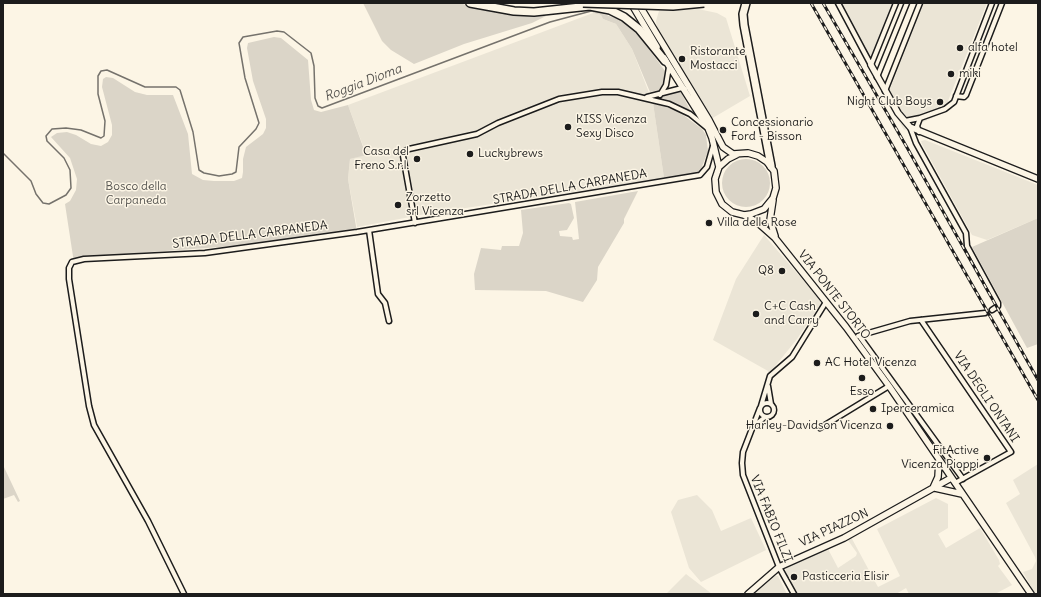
<!DOCTYPE html>
<style>
body{margin:0}
#map{position:relative;width:1041px;height:597px;overflow:hidden;background:#fcf5e5;font-family:Delius,sans-serif}
canvas{display:block}
.frame{position:absolute;inset:0;border:4px solid #1c1c1c;pointer-events:none}
</style>
<div id="map">
<canvas width="1041" height="597"></canvas>
<div class="frame"></div>
</div>
<script>
const g = document.querySelector('canvas').getContext('2d');
g.lineJoin = 'round';
function paint(path, color) { g.fillStyle = color; g.fill(path, 'evenodd'); }
const shape = rows => new Path2D(rows.map(r => 'M' + r).join(''));
function strokePath(path, color, width, dash) { g.strokeStyle = color; g.lineWidth = width; g.lineCap = dash ? 'butt' : 'round'; g.setLineDash(dash || []); g.stroke(path); }
function label(font, color, halo, rows, align = 'center') {
  g.font = font + ' Delius,sans-serif'; g.lineWidth = 3; g.setLineDash([]); g.textBaseline = 'middle'; g.strokeStyle = halo; g.fillStyle = color; for (const [text, x, y, turn = 0] of rows) {
    g.save(); g.translate(x, y); g.rotate((+turn || 0) * Math.PI / 180); g.textAlign = isNaN(turn) ? turn : align; if (halo) g.strokeText(text, 0, 0); g.fillText(text, 0, 0); g.restore();
  }
}
paint(shape([
 [836,3,893,3,868,66],
 [924,3,987,3,948,101,952,109,921,123,921,126,904,130,886,99],
 [698,9,717,13,726,18,750,96,711,119,657,29,656,21,659,11],
 [593,13,601,15,603,19,616,24,632,49,653,103,664,178,426,214,357,227,348,179,350,159,366,154,348,105],
 [925,140,1038,185,1038,218,987,240,972,235,922,144,921,141],
 [764,235,822,302,797,339,768,375,768,371,713,340,736,279],
 [1038,464,1038,594,1035,594,1023,572,1032,569,1036,561,1035,557,1006,503,1020,494,1013,480],
 [697,495,712,510,721,531,751,518,766,550,701,582,689,568,671,512,678,500],
 [936,498,948,504,948,528,938,534,946,548,980,528,999,560,1000,564,998,566,1012,585,995,594,909,594,906,588,896,594,796,594,785,573,786,568,828,549,838,568,856,556,857,553,847,539,851,537,878,587,900,576,877,529],
 [686,574,712,594,666,594],
 [775,576,778,576,787,594,754,594]
]), '#ebe5d6');
paint(shape([
 [363,3,459,3,489,11,519,16,546,16,532,23,464,44,414,64,391,50,382,41],
 [592,10,618,19,626,24,640,37,665,71,664,82,659,90,650,92,632,49,616,24,603,19,601,15,593,13],
 [274,37,281,38,308,60,311,100,314,110,321,112,348,105,366,155,350,159,348,179,357,232,248,245,137,253,124,259,74,263,65,204,70,201,76,190,77,179,70,158,51,137,57,133,67,132,76,135,91,144,101,146,108,142,112,135,112,125,102,87,103,79,106,77,113,78,135,92,147,95,173,95,188,134,192,174,203,180,214,181,234,181,242,178,243,172,243,159,246,147,263,134,266,128,266,119,253,81,247,48,248,43],
 [679,91,681,92,692,114,675,104,656,98],
 [653,103,678,111,702,129,706,135,708,151,701,169,697,173,664,178],
 '722 183a24 24 0 1 1 48 0a24 24 0 1 1-48 0Z',
 [638,191,624,219,624,223,598,267,597,280,583,302,546,291,475,290,474,274,481,248,501,250,502,246,519,246,523,233,521,210,569,203,571,204,574,218,567,230,559,231,560,236,572,237,573,240,579,239,575,202],
 [1038,218,1038,344,1027,348,972,247],
 [3,465,20,501,18,502,14,495,3,499]
]), '#dbd5c8');
strokePath(shape([
 [3,153,31,181,36,194,43,203,49,204,66,195,71,188,70,170,64,158,47,141,46,136,52,129,66,128,81,130,101,138,104,136,105,121,98,94,98,76,101,71,107,70,145,87,176,87,180,90,193,132,199,170,204,173,219,176,232,174,236,172,239,147,256,129,259,123,245,78,239,43,243,37,277,31,284,32,311,53,314,66,315,98,318,106,322,108,550,22,595,10]
]), '#75726c', 1.5);
const street = shape([
 [838,3,871,65],
 [871,65,896,3],
 [877,77,907,3],
 [885,91,920,3],
 [660,95,666,85,669,67],
 [956,96,964,97,966,95,1002,3],
 [647,97,682,88,685,89],
 [905,121,920,118],
 [910,127,916,143,966,233,967,246,998,303,998,306,992,310],
 [919,132,917,126,920,118,945,109,954,102,992,3],
 [415,223,403,156,405,151,409,149,477,134,498,123,559,99,602,92,618,92,669,104,690,114,706,127],
 [369,230,378,294,385,303,389,321],
 [921,320,1011,452,955,483],
 [858,336,910,321,985,313],
 [860,337,963,479],
 [768,386,771,404],
 '760 410a7 7 0 1 1 14 0a7 7 0 1 1-14 0Z',
 [761,406,770,376,792,357,826,302],
 [760,408,743,452,742,463,743,475,779,567,794,594],
 [755,425,765,417],
 [820,428,889,386],
 [184,594,148,521,94,425,89,406,69,279,69,268,72,262,84,259,205,253,357,232,694,176,700,175,707,167,713,146]
]);
const secondary = shape([
 [631,3,657,47],
 [638,3,709,120,723,147,733,154,748,153,758,156,767,162,774,171,776,188,773,198,764,209,751,214,744,215,732,212,722,204,716,192,715,179,719,167,728,159,738,154],
 [664,58,708,128,712,138,719,167],
 [871,65,898,113,910,127,1038,179],
 [773,200,770,220,775,236],
 [744,215,757,222,775,238,846,327,889,386,1031,594],
 [933,488,938,477,939,460],
 [935,488,962,494],
 [748,594,779,567,844,538,951,478]
]);
const highway = shape([
 [470,3,514,11,534,12,590,6,610,10,624,17,639,29,665,61],
 [746,3,743,14,744,25,771,166]
]);
strokePath(street, '#1c1c1c', 7);
strokePath(secondary, '#1c1c1c', 8);
strokePath(highway, '#1c1c1c', 10);
strokePath(street, '#fcf5e5', 4);
strokePath(secondary, '#fcf5e5', 5.5);
strokePath(highway, '#fcf5e5', 7);
const rail = shape([
 [811,3,1038,400],
 [823,3,905,144,1038,380]
]);
strokePath(rail, '#1c1c1c', 3);
strokePath(rail, '#fcf5e5', 1.5, [4.5]);
const highwayBridge = shape([
 [583,3,673,6,704,3]
]);
strokePath(highwayBridge, '#1c1c1c', 10, []);
strokePath(highwayBridge, '#fcf5e5', 7);
for (const [x, y, r, color] of [
 [960,48,4,"#1c1c1c"],
 [682,59,4,"#1c1c1c"],
 [951,74,4,"#1c1c1c"],
 [940,102,4,"#1c1c1c"],
 [568,127,4,"#1c1c1c"],
 [723,130,4,"#1c1c1c"],
 [470,154,4,"#1c1c1c"],
 [417,159,4,"#1c1c1c"],
 [398,205,4,"#1c1c1c"],
 [709,223,4,"#1c1c1c"],
 [782,271,4,"#1c1c1c"],
 [756,314,4,"#1c1c1c"],
 [817,363,4,"#1c1c1c"],
 [862,378,4,"#1c1c1c"],
 [873,409,4,"#1c1c1c"],
 [890,426,4,"#1c1c1c"],
 [987,458,4,"#1c1c1c"],
 [794,577,4,"#1c1c1c"]
]) { const dot = new Path2D(); dot.arc(x, y, r, 0, 2 * Math.PI); g.fillStyle = color; g.fill(dot); strokePath(dot, '#fcf5e5', 1.5); }
label('12px', '#1c1c1c', '#fcf5e5', [
 ["alfa hotel",968,48],
 ["Ristorante",690,52],
 ["Mostacci",690,66],
 ["miki",959,74],
 ["Night Club Boys",932,102,"right"],
 ["KISS Vicenza",576,120],
 ["Sexy Disco",576,134],
 ["Concessionario",731,123],
 ["Ford - Bisson",731,137],
 ["Casa del",409,152,"right"],
 ["Freno S.r.l.",409,166,"right"],
 ["Luckybrews",478,154],
 ["Zorzetto",406,198],
 ["srl Vicenza",406,212],
 ["Villa delle Rose",717,223],
 ["Q8",774,271,"right"],
 ["C+C Cash",764,307],
 ["and Carry",764,321],
 ["AC Hotel Vicenza",825,363],
 ["Esso",862,392,"center"],
 ["Iperceramica",881,409],
 ["Harley-Davidson Vicenza",882,426,"right"],
 ["FitActive",979,451,"right"],
 ["Vicenza Pioppi",979,465,"right"],
 ["Pasticceria Elisir",802,577]
], 'left');
label('12px', '#555450', '#fcf5e5', [
 ["Bosco della",136,187],
 ["Carpaneda",136,201]
]);
label('12px', '#1c1c1c', '#fcf5e5', [
 ["STRADA DELLA CARPANEDA",570,187,-10],
 ["STRADA DELLA CARPANEDA",250,235,-7],
 ["VIA PONTE STORTO",834,295,52],
 ["VIA DEGLI ONTANI",986,397,56],
 ["VIA FABIO FILZI",771,519,68],
 ["VIA PIAZZON",834,528,-25]
]);
label('italic 13px', '#575551', '#fcf5e5', [
 ["Roggia Dioma",363,83,-21]
]);
</script>
